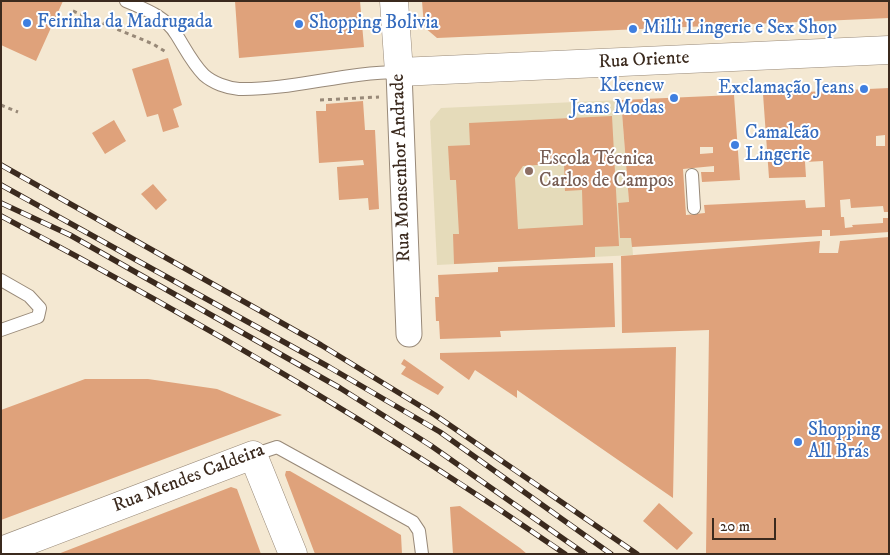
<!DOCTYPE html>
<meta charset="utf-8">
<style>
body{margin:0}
#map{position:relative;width:890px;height:555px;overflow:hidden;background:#f4e8d2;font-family:"IM FELL DW Pica",serif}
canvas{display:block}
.frame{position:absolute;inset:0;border:2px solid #3b2a1e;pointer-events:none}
.scale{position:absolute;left:712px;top:518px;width:64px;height:22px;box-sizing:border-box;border:2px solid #3b2a1e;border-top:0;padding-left:6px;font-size:15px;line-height:18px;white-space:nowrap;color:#3b2a1e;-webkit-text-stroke:4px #fff;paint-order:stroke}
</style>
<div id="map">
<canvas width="890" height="555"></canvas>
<div class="frame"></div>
<div class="scale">20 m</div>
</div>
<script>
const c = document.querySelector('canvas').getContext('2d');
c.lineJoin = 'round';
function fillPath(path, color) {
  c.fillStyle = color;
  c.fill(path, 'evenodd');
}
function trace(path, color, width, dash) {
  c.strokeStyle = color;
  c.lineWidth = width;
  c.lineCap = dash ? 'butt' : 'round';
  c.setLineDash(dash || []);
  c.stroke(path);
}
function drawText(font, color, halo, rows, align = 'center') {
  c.font = font + ' "IM FELL DW Pica",serif';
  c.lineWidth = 4;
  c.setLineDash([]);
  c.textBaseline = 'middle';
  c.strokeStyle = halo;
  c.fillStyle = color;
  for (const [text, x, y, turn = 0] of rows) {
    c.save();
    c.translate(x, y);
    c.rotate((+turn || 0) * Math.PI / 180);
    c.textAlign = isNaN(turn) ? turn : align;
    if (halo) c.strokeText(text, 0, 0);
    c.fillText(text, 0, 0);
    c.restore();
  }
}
fillPath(new Path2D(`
 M621,100L633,255L437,265L430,121L441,108Z`), '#e5dbba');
fillPath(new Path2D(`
 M1,1H63L36,61L1,45Z
 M235,1H360L364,47L239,58Z
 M422,1H889V18L437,38L424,27Z
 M168,58L182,105L173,109L179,127L163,132L158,114L147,117L132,69Z
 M889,88V212H884L883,206L851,208L850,199L840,200L841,217H844L845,228L853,227L852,225L883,223V218H889V232L830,236V230H822V236L632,247L631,238H620L618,203L629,202L621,100L734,95L740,180L702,182L701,172H714V166L683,169L686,215L705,213L704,205L805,200L806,208L825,207L823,161L805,162L806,177L769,178L763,94ZM885,135V146H876V136ZM700,147H713V153L700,154Z
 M363,101L365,130H375L379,209L369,210L368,198L339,200L337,167L364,165L363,160L319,163L316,111H326V104Z
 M612,116L619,246L595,247V257L454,264L453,234H459L456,180H450L448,146L470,145L469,123ZM564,163L565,191L582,190L583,225L518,229L515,178L523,166Z
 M114,120L126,141L105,154L92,133Z
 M153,184L167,200L156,210L141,194Z
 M889,237V554H706L709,330L622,333L621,256L820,241L819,253H838L840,241Z
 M613,263L615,327L500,331L501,337L440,339L439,321H436L435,297H439L438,275L498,272V267Z
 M676,347L673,498L517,390V398L475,370L469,380L440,359V353Z
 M404,359L444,387L438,395L401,374L406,367L401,364Z
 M85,379H148L217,389L282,415L1,520V410Z
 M286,471H290L401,535L402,554H315L285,475Z
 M231,487L237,489L261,554H58Z
 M659,503L693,533L677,550L643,521Z
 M460,506L520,548L527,554H453L450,507Z`), '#dfa27b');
const lane = new Path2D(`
 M126,1C144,9 165,16 176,34C185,48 192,63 204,75C213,83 227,88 239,89C292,90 345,72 399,72
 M692,175L694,208
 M1,280L29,296L40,308L38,317L1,330
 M253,455L277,447L413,522L419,531L422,554`);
const street = new Path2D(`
 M399,72L409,334`);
const secondary = new Path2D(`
 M394,1L399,72L889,50
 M1,551L253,455L293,554`);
trace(lane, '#988978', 14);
trace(street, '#988978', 27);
trace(secondary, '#988978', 29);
trace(new Path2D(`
 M73,11L153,44L166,52
 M320,100L379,97
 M1,105L18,112`), '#988978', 3, [4, 4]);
trace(lane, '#fff', 12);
trace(street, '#fff', 25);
trace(secondary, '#fff', 28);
const rail = new Path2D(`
 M1,165L321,345L435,415L637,554
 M1,185L329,367L440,432L611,554
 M1,203L70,235L340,388L430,445L585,554
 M1,216C195,318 385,430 565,554`);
trace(rail, '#3b2a1e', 5.5);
trace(rail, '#fff', 4, [11]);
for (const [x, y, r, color] of [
 [27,23,5,"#3f7fe0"],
 [299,24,5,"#3f7fe0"],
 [633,29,5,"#3f7fe0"],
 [864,89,5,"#3f7fe0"],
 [674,98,5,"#3f7fe0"],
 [735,145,5,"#3f7fe0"],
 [529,171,5,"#8d6e63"],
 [798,442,5,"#3f7fe0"]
]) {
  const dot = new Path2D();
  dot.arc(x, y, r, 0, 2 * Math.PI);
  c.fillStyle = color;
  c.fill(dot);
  trace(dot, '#fff', 2);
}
drawText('19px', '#366cbe', '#fff', [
 ["Feirinha da Madrugada",37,23],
 ["Shopping Bolivia",309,24],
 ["Milli Lingerie e Sex Shop",643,29],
 ["Kleenew",664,87,"right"],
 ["Jeans Modas",664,109,"right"],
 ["Exclamação Jeans",854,89,"right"],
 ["Camaleão",745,134],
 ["Lingerie",745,156],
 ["Shopping",808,431],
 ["All Brás",808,453]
], 'left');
drawText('19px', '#3b2a1e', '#fff', [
 ["Rua Oriente",644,61,-3],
 ["Rua Monsenhor Andrade",402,168,-92],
 ["Rua Mendes Caldeira",189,479,-21]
]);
drawText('19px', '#785e54', '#fff', [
 ["Escola Técnica",539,160],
 ["Carlos de Campos",539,182]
], 'left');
</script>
